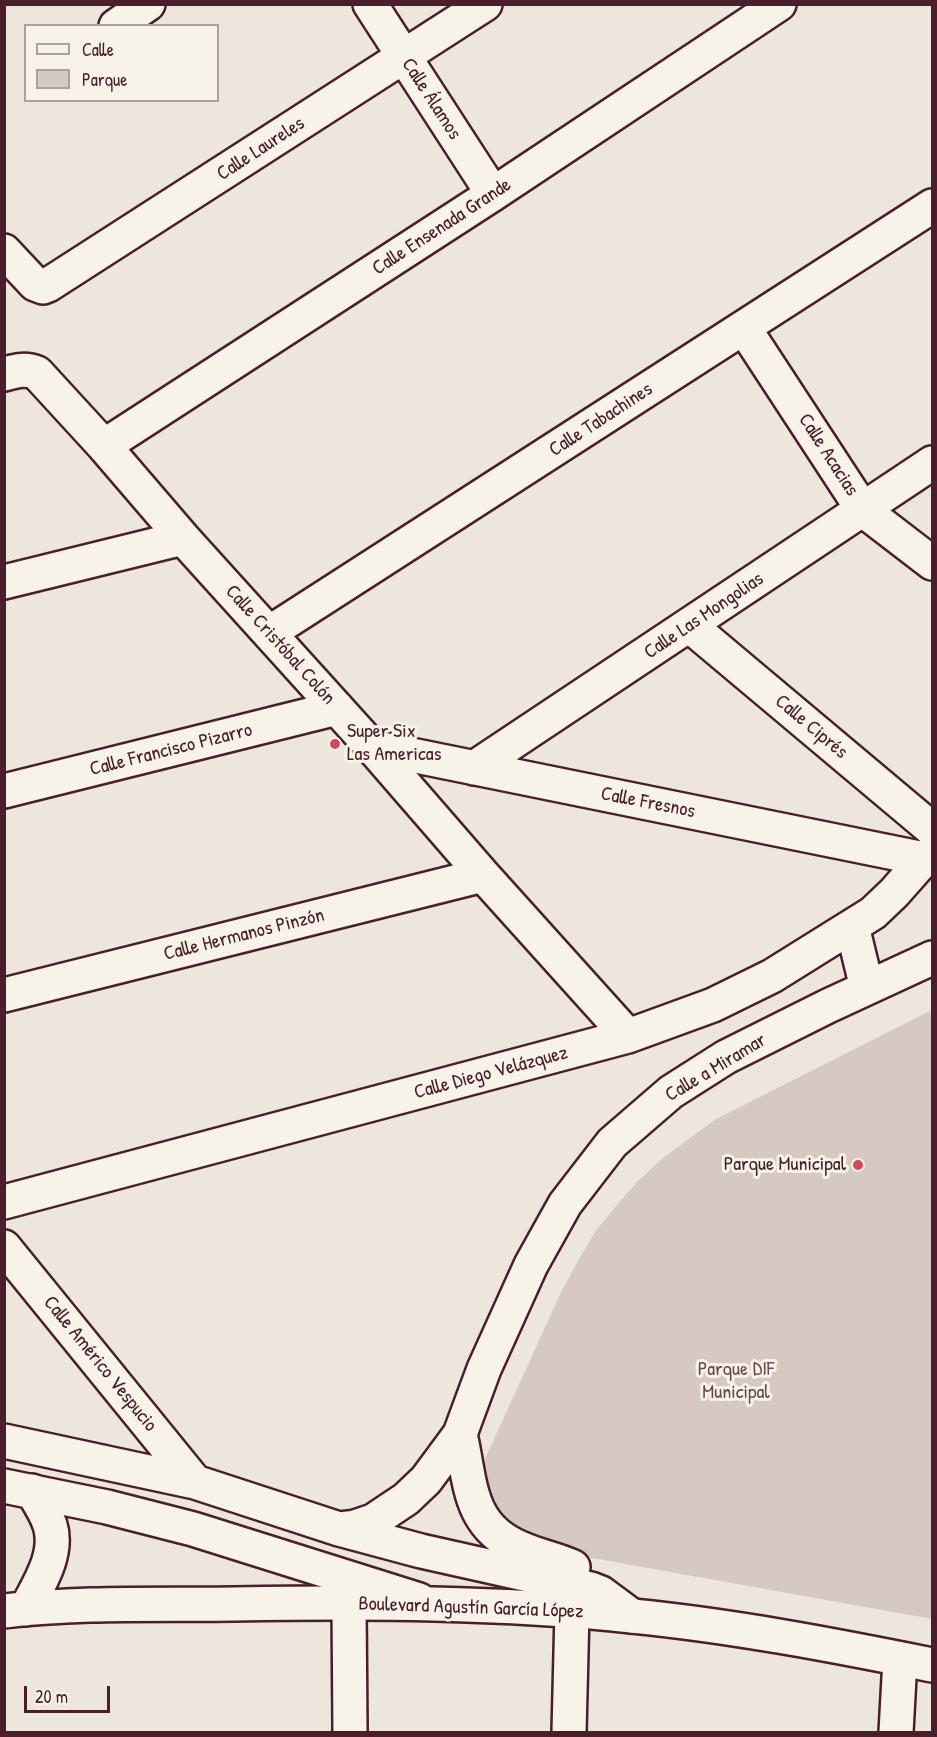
<!DOCTYPE html>
<meta charset="utf-8">
<style>
body{margin:0}
#map{position:relative;width:937px;height:1737px;overflow:hidden;background:#ece6dd;font-family:"Patrick Hand",sans-serif}
canvas{display:block}
.frame{position:absolute;inset:0;border:6px solid #4a1f2b;pointer-events:none}
.legend{position:absolute;left:24px;top:24px;width:195px;height:78px;box-sizing:border-box;background:#f7f3e8;border:2px solid #b29e9c;margin:0;padding:8px 10px;list-style:none;font-size:18px;color:#4a1f2b}
.legend li{display:flex;align-items:center;gap:12px;height:30px}
.legend b{width:30px;border:2px solid #b29e9c}
.scale{position:absolute;left:24px;top:1686px;width:86px;height:27px;box-sizing:border-box;border:3px solid #4a1f2b;border-top:0;padding-left:8px;font-size:18px;line-height:21px;white-space:nowrap;color:#4a1f2b;-webkit-text-stroke:4px #f7f3e8;paint-order:stroke}
</style>
<div id="map">
<canvas width="937" height="1737"></canvas>
<div class="frame"></div>
<ul class="legend">
<li><b style="height:8px;background:#f7f3e8"></b>Calle</li>
<li><b style="height:16px;background:#d5c9c2"></b>Parque</li>
</ul>
<div class="scale">20 m</div>
</div>
<script>
const c = document.querySelector('canvas').getContext('2d');
c.lineJoin = 'round';
function fillPath(path, color) {
  c.fillStyle = color;
  c.fill(path, 'evenodd');
}
function trace(path, color, width, dash) {
  c.strokeStyle = color;
  c.lineWidth = width;
  c.lineCap = dash ? 'butt' : 'round';
  c.setLineDash(dash || []);
  c.stroke(path);
}
function drawText(font, color, halo, rows, align = 'center') {
  c.font = font + ' "Patrick Hand",sans-serif';
  c.lineWidth = 6;
  c.setLineDash([]);
  c.textBaseline = 'middle';
  c.strokeStyle = halo;
  c.fillStyle = color;
  for (const [text, x, y, turn = 0] of rows) {
    c.save();
    c.translate(x, y);
    c.rotate((+turn || 0) * Math.PI / 180);
    c.textAlign = isNaN(turn) ? turn : align;
    if (halo) c.strokeText(text, 0, 0);
    c.fillText(text, 0, 0);
    c.restore();
  }
}
fillPath(new Path2D(`
 M932,1010V1619L559,1552L544,1546L507,1520L493,1507L483,1473L485,1459L562,1290L578,1261L595,1232L616,1206L638,1181L663,1158L716,1119Z`), '#d5c9c2');
const minor = new Path2D(`
 M370,4L493,194
 M116,26L148,4
 M4,251L35,284L43,287L48,285L485,4
 M744,328L863,510L932,563
 M4,374C16,371 25,368 37,373L104,446L183,538L372,747L483,875L628,1036
 M104,446L493,194L779,4
 M4,582L183,538
 M689,625L932,829
 M269,633L932,206
 M372,747L924,859
 M474,768L932,463
 M4,791L337,708
 M852,926L867,988
 M4,995L483,875
 M4,1202L628,1036L713,1005L772,976L873,913L894,893L924,859L932,852
 M4,1247L195,1482
 M460,1434C471,1481 467,1526 520,1548C537,1556 556,1559 573,1567
 M4,1441L195,1482L339,1529L421,1551L591,1589L601,1593L632,1616
 M4,1486L107,1507L193,1529L419,1600
 M339,1529L355,1527L373,1521L406,1499L426,1480L460,1434L484,1369L531,1265L565,1204L612,1143L671,1092L726,1057L828,1006L932,958
 M349,1604L350,1732
 M569,1732L572,1612
 M896,1732L900,1659`);
const major = new Path2D(`
 M26,1609C39,1584 59,1554 50,1525C46,1513 39,1502 32,1491
 M4,1611C80,1602 158,1605 234,1604C366,1602 500,1602 632,1616C733,1626 833,1645 932,1665`);
trace(minor, '#4a1f2b', 38);
trace(major, '#4a1f2b', 38);
trace(minor, '#f7f3e8', 33);
trace(major, '#f7f3e8', 33);
for (const [x, y, r, color] of [
 [335,744,6,"#d1495b"],
 [858,1165,6,"#d1495b"]
]) {
  const dot = new Path2D();
  dot.arc(x, y, r, 0, 2 * Math.PI);
  c.fillStyle = color;
  c.fill(dot);
  trace(dot, '#f7f3e8', 2);
}
drawText('20px', '#4a1f2b', '#f7f3e8', [
 ["Calle Álamos",431,99,57],
 ["Calle Laureles",261,149,-33],
 ["Calle Ensenada Grande",442,227,-33],
 ["Calle Tabachines",601,420,-33],
 ["Calle Acacias",828,455,57],
 ["Calle Las Mongolias",704,616,-34],
 ["Calle Cristóbal Colón",280,645,48],
 ["Calle Ciprés",811,727,40],
 ["Calle Francisco Pizarro",171,750,-14],
 ["Calle Fresnos",648,803,11],
 ["Calle Hermanos Pinzón",244,935,-14],
 ["Calle a Miramar",716,1068,-31],
 ["Calle Diego Velázquez",491,1073,-15],
 ["Calle Américo Vespucio",100,1364,51],
 ["Boulevard Agustín García López",471,1608,2]
]);
drawText('20px', '#4a1f2b', '#f7f3e8', [
 ["Super Six",347,732],
 ["Las Americas",347,755],
 ["Parque Municipal",846,1165,"right"]
], 'left');
drawText('20px', '#6d4a51', '#f7f3e8', [
 ["Parque DIF",736,1370],
 ["Municipal",736,1393]
]);
</script>
